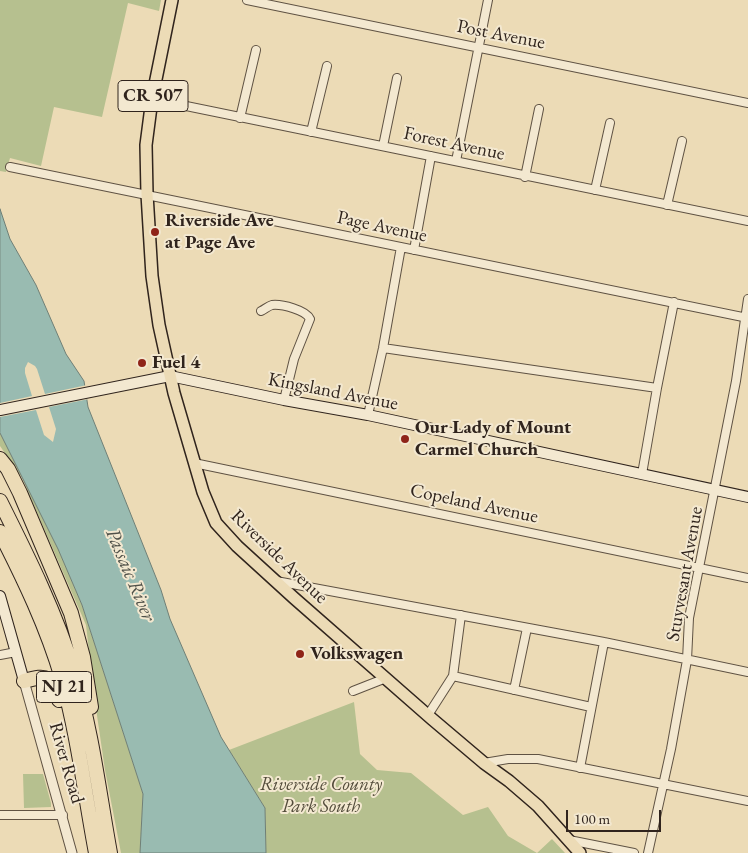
<!DOCTYPE html>
<style>
body{margin:0}
#map{position:relative;width:748px;height:853px;overflow:hidden;background:#ecdbb6;font-family:"EB Garamond",serif}
canvas{display:block}
.scale{position:absolute;left:566px;top:810px;width:95px;height:22px;box-sizing:border-box;border:2px solid #30241d;border-top:0;padding-left:6px;font-size:15px;line-height:18px;white-space:nowrap;color:#30241d;-webkit-text-stroke:4px #f3e8d0;paint-order:stroke}
</style>
<div id="map">
<canvas width="748" height="853"></canvas>
<div class="scale">100 m</div>
</div>
<script>
const c = document.querySelector('canvas').getContext('2d');
c.lineJoin = 'round';
function fillPath(path, color) {
  c.fillStyle = color;
  c.fill(path, 'evenodd');
}
function trace(path, color, width, dash) {
  c.strokeStyle = color;
  c.lineWidth = width;
  c.lineCap = dash ? 'butt' : 'round';
  c.setLineDash(dash || []);
  c.stroke(path);
}
function drawText(font, color, halo, rows, align = 'center') {
  c.font = font + ' "EB Garamond",serif';
  c.lineWidth = 4;
  c.setLineDash([]);
  c.textBaseline = 'middle';
  c.strokeStyle = halo;
  c.fillStyle = color;
  for (const [text, x, y, turn = 0] of rows) {
    c.save();
    c.translate(x, y);
    c.rotate((+turn || 0) * Math.PI / 180);
    c.textAlign = isNaN(turn) ? turn : align;
    if (halo) c.strokeText(text, 0, 0);
    c.fillText(text, 0, 0);
    c.restore();
  }
}
fillPath(new Path2D(`
 M0,0H161L159,11L128,3L102,117L54,107L41,166L10,158L6,172L0,171Z
 M0,433L58,549L82,605L143,794L140,853H121L105,770L94,695L86,625L22,478L0,446Z
 M354,702L360,754L377,770L411,773L463,815L488,807L508,836L537,853L552,839L565,853H266L265,808L229,750Z
 M23,774H43L51,803V807L24,808Z`), '#b6c08f');
const water = new Path2D(`
 M0,209L10,239L36,285L66,354L84,381L88,407L161,590L170,619L221,737L265,808L266,853H140L143,794L82,605L58,549L0,433Z`);
fillPath(water, '#99bbb1');
trace(water, '#6f7f76', 1);
fillPath(new Path2D(`
 M28,362L35,366L37,369L45,394L87,385L89,399L49,407L56,429L53,442L44,435L36,410L0,417V403L32,396L25,373V368Z`), '#ecdbb6');
const minor = new Path2D(`
 M247,0L748,103
 M152,99L748,221
 M240,118L256,50
 M311,132L327,66
 M383,146L397,78
 M456,161L488,0
 M10,167L748,318
 M525,177L539,109
 M595,190L610,123
 M667,205L682,141
 M414,250L431,156
 M261,311C264,310 268,306 272,305C282,304 306,310 310,319L294,359L284,400
 M383,348L657,388
 M368,415L383,348L401,247
 M194,463L748,578
 M642,474L657,388L674,302
 M276,581L604,642L748,672
 M0,655L16,652
 M453,676L591,707
 M514,690L527,628
 M353,691L386,678
 M428,715L453,676L461,615
 M484,763L508,759H538L748,801
 M580,768L604,642
 M0,815H63
 M569,840L634,853
 M648,853L671,749L687,660L689,618L736,381L748,299`);
const tertiary = new Path2D(`
 M24,681L72,853`);
const secondary = new Path2D(`
 M0,410L170,376L284,400L368,415L748,497
 M0,596L24,681`);
const primary = new Path2D(`
 M172,0L152,99L146,145L147,194L152,276L159,325L174,393L203,492L216,523L237,546L294,598L432,719L484,763L509,781L538,806L580,853`);
const motorway = new Path2D(`
 M0,459L8,469L20,493L71,613L83,657L91,707
 M0,501C28,557 56,613 74,673C92,731 99,793 110,853
 M0,532C24,579 47,627 62,678C78,735 85,795 96,853
 M24,681C48,674 52,677 59,700`);
trace(minor, '#5f5243', 10);
trace(tertiary, '#5f5243', 11);
trace(secondary, '#30241d', 12);
trace(primary, '#30241d', 14);
trace(motorway, '#30241d', 16);
trace(minor, '#f3e8d0', 8);
trace(tertiary, '#f3e8d0', 9);
trace(secondary, '#f3e8d0', 10);
trace(primary, '#ecdbb6', 11);
trace(motorway, '#ecdbb6', 14);
for (const [x, y, r, color] of [
 [155,232,5,"#8f2418"],
 [142,363,5,"#8f2418"],
 [405,439,5,"#8f2418"],
 [300,654,5,"#8f2418"]
]) {
  const dot = new Path2D();
  dot.arc(x, y, r, 0, 2 * Math.PI);
  c.fillStyle = color;
  c.fill(dot);
  trace(dot, '#f3e8d0', 2);
}
for (const [x, y, w] of [
 [153,96,70],
 [64,687,55]
]) {
  const box = new Path2D();
  box.roundRect(x - w / 2, y - 15.5, w, 31, 4);
  c.fillStyle = '#f3e8d0';
  c.fill(box);
  trace(box, '#30241d', 1);
}
drawText('bold 18px', '#30241d', null, [
 ["CR 507",153,96],
 ["NJ 21",64,687]
]);
drawText('19px', '#30241d', '#f3e8d0', [
 ["Post Avenue",501,35,11],
 ["Forest Avenue",454,144,12],
 ["Page Avenue",382,227,12],
 ["Kingsland Avenue",333,392,11],
 ["Copeland Avenue",474,504,12],
 ["Riverside Avenue",279,557,44],
 ["Stuyvesant Avenue",685,574,-80],
 ["River Road",66,763,74]
]);
drawText('bold 19px', '#30241d', '#f3e8d0', [
 ["Riverside Ave",165,221],
 ["at Page Ave",165,243],
 ["Fuel 4",152,363],
 ["Our Lady of Mount",415,428],
 ["Carmel Church",415,450],
 ["Volkswagen",310,654]
], 'left');
drawText('italic 19px', '#524b3a', '#f3e8d0', [
 ["Riverside County",321,785],
 ["Park South",321,807]
]);
drawText('italic 20px', '#505149', '#f3e8d0', [
 ["Passaic River",130,575,67]
]);
</script>
